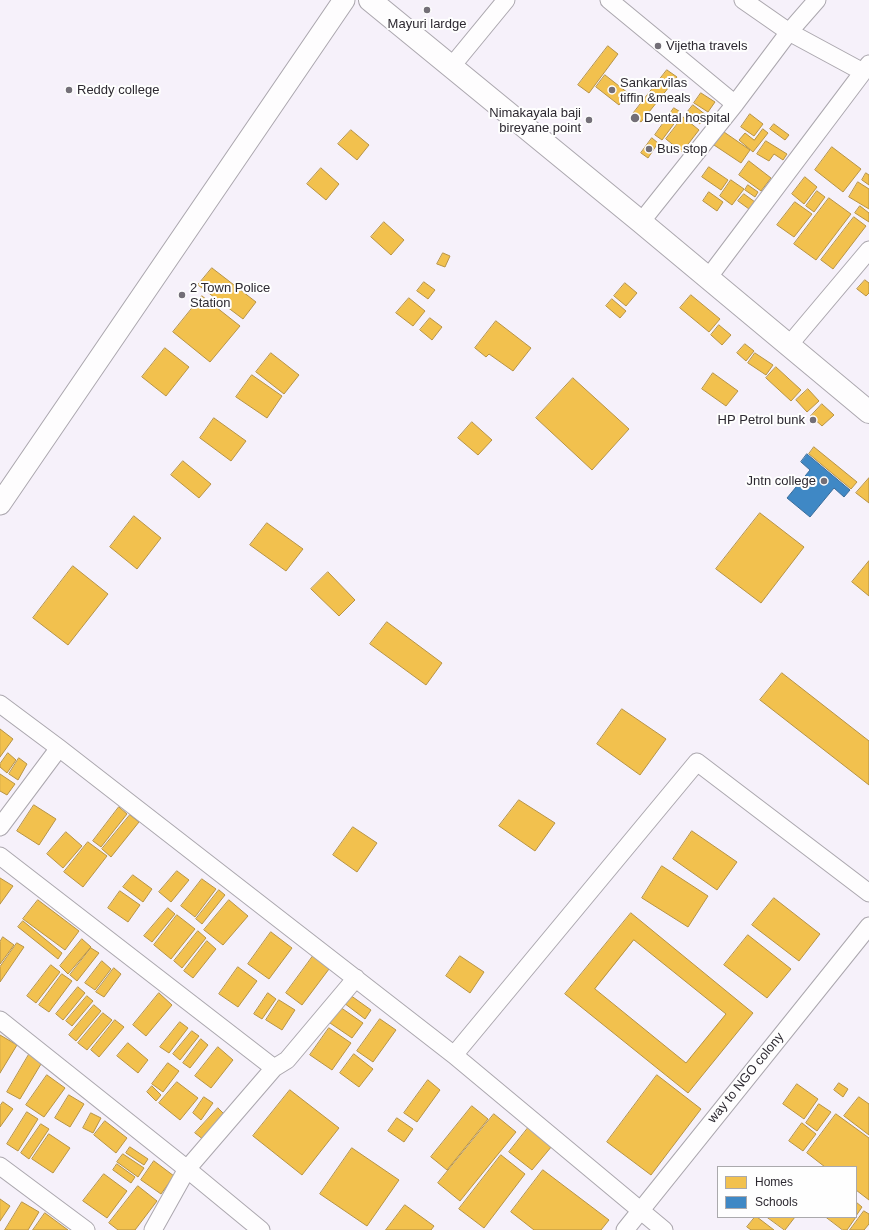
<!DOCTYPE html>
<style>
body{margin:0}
#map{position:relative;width:869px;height:1230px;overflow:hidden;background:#f6f1fa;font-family:Arial,sans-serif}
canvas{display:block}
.legend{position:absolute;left:717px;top:1166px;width:140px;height:52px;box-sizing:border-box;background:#fefefe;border:1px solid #aaa9ac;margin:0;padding:5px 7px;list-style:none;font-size:12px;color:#2d2931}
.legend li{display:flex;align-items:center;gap:8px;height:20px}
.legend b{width:20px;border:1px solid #aaa9ac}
</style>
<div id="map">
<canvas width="869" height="1230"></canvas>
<ul class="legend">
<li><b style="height:11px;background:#f2c14e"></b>Homes</li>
<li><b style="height:11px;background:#3f88c5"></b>Schools</li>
</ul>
</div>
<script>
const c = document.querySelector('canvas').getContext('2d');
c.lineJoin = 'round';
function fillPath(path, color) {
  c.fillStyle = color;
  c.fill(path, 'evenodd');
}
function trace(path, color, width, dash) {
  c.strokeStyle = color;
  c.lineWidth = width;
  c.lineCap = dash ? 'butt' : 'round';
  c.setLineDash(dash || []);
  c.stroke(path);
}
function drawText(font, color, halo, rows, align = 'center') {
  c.font = font + ' Arial,sans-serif';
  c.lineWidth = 4;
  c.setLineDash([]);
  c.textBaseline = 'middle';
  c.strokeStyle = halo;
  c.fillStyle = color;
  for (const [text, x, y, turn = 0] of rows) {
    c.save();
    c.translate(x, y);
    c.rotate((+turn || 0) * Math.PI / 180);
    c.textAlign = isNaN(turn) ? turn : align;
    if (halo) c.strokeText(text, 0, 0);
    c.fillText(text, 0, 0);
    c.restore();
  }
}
const homes = new Path2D(`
 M608,46L618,54L589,93L578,85Z
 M667,70L677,77L641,122L632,115Z
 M605,75L628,93L619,105L596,87Z
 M701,93L715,102L708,112L694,103Z
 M693,105L706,115L700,124L686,114Z
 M674,108L682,113L662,140L655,135Z
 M750,114L763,124L754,136L741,127Z
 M683,117L699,130L682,152L666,139Z
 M774,124L789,135L785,140L770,129Z
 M763,129L768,133L753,152L739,140L745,133L754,140Z
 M351,130L369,145L357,160L338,144Z
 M724,132L750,150L741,163L714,145Z
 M652,138L658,143L648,158L641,153Z
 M766,141L787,154L783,160L774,154L769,161L757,154Z
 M832,147L861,169L843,192L815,170Z
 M749,161L771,178L761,191L739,175Z
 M709,167L728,180L721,190L702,177Z
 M321,168L339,184L326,200L307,184Z
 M866,173L869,175V185L862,180Z
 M805,177L817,187L804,204L792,194Z
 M731,180L744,189L732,205L720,196Z
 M858,182L869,189V209L849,197Z
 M748,185L758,192L755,197L745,190Z
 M817,191L825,197L814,212L806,206Z
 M709,192L723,202L717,211L703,201Z
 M744,194L755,202L749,209L738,201Z
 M829,198L851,214L816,260L794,244Z
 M795,202L812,214L794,237L777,225Z
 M860,206L869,213V222L855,213Z
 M854,217L866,226L833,269L821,260Z
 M384,222L404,240L391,255L371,237Z
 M443,253L450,256L445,267L437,264Z
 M212,268L256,302L243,319L198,285Z
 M865,280L869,283V293L866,296L857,289Z
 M424,282L435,290L428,299L417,291Z
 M625,283L637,293L626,306L614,296Z
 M691,295L720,319L709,332L680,308Z
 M202,296L240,326L210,362L173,332Z
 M409,298L425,311L413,326L396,313Z
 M612,299L626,311L620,318L606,306Z
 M430,318L442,327L432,340L420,330Z
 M496,321L531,348L513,371L489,354L486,357L475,348Z
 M719,325L731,335L722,345L711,335Z
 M745,344L754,351L746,361L737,353Z
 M165,348L189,367L166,396L142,377Z
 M271,353L299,375L284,394L256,372Z
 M755,353L773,365L766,375L748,363Z
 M776,367L801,390L791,401L766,378Z
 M713,373L738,391L726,406L702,389Z
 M252,375L282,396L267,418L236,397Z
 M573,378L629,429L592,470L536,418Z
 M808,389L819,401L807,412L796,400Z
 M822,404L834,415L822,426L811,416Z
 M214,418L246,441L231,461L200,438Z
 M472,422L492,440L478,455L458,438Z
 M814,447L857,482L851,489L809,454Z
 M183,461L211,484L199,498L171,475Z
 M869,478V503L856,493Z
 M760,513L804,547L761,603L716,569Z
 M134,516L161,538L137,569L110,547Z
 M267,523L303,549L286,571L250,545Z
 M869,561V596L852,582Z
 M73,566L108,594L68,645L33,618Z
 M328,572L355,600L339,616L311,589Z
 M387,622L442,663L426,685L370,644Z
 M782,673L869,741V785L760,700Z
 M622,709L666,739L640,775L597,744Z
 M0,729L13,739L0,757Z
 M8,753L16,760L7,773L0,767V764Z
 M19,758L27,764L18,780L9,774Z
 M0,774L15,784L7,795L0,791Z
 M519,800L555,823L535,851L499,826Z
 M34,805L56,819L39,845L17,831Z
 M119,807L127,814L101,847L93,841Z
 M130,815L139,822L111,857L102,849Z
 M353,827L377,843L357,872L333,855Z
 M692,831L737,862L717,890L673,859Z
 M66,832L82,846L63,868L47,854Z
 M88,842L107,856L83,887L64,872Z
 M662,866L708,896L688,927L642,898Z
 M177,871L189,880L171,902L159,892Z
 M133,875L152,889L143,902L123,887Z
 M0,878L13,886L0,904Z
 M202,879L216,889L195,917L181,906Z
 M219,890L225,895L202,924L196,919Z
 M120,891L140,905L128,922L108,908Z
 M774,898L820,934L799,961L752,925Z
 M38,900L79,931L65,950L23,919Z
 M229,900L248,916L223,945L204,930Z
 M168,908L175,914L152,942L144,936Z
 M631,913L753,1013L688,1093L565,994ZM634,940L726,1014L686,1063L595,989Z
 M177,915L195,929L171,959L154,945Z
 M23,921L62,953L58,959L18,927Z
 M198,931L206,938L182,968L174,961Z
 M271,932L292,948L269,979L248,964Z
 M748,935L791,969L767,998L724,965Z
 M3,937L14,945L0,964V942Z
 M82,939L91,947L68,974L60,966Z
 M207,941L216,949L193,978L184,971Z
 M17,943L24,947L0,982V967Z
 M91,948L99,953L77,981L70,975Z
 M313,956L329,969L302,1005L286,993Z
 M460,956L484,972L470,993L446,976Z
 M102,961L111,969L95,990L85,983Z
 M51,965L60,972L36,1003L27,996Z
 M238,967L257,981L238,1007L219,994Z
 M114,968L121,974L104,997L96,992Z
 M62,974L72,981L49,1012L39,1005Z
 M78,987L85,993L63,1020L56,1014Z
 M159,993L172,1005L146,1036L133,1025Z
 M268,993L276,999L262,1019L254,1014Z
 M350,995L371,1010L365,1019L344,1003Z
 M87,996L93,1001L72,1026L66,1021Z
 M279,1000L295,1010L282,1030L266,1020Z
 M94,1005L101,1011L76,1041L69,1035Z
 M340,1007L363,1023L352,1038L330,1023Z
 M103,1013L112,1020L87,1050L78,1043Z
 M380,1019L396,1030L373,1062L357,1051Z
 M115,1020L124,1027L99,1057L91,1050Z
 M180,1022L188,1028L169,1053L160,1047Z
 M329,1028L351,1043L332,1070L310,1055Z
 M192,1031L199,1036L180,1060L173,1054Z
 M0,1035L17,1045L0,1073Z
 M201,1039L208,1045L190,1068L183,1063Z
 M128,1043L148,1060L138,1073L117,1056Z
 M218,1047L233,1060L211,1088L195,1076Z
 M31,1051L44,1059L20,1099L7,1092Z
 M354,1054L373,1069L359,1087L340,1073Z
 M168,1063L179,1071L163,1092L152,1084Z
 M47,1075L65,1088L44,1117L26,1105Z
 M657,1075L701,1109L651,1175L607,1142Z
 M428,1080L440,1090L417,1122L404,1113Z
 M177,1082L198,1098L180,1120L159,1103Z
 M839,1083L848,1089L843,1097L834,1090Z
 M797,1084L818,1099L804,1119L783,1104Z
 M152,1086L161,1095L156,1101L147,1092Z
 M290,1090L339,1128L302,1175L253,1136Z
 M69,1095L84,1104L70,1127L55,1118Z
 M204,1097L213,1103L201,1120L193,1113Z
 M859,1097L869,1104V1135L844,1116Z
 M3,1102L13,1109L0,1127V1106Z
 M819,1104L831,1112L817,1131L806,1123Z
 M472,1106L488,1119L447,1170L431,1157Z
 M218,1108L226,1116L204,1140L195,1133Z
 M27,1112L38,1119L18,1151L7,1144Z
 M91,1113L101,1118L93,1133L83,1128Z
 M494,1114L516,1132L460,1201L438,1183Z
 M836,1114L869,1138V1200L856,1190V1167H825L807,1153Z
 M397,1118L413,1129L404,1142L388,1131Z
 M105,1121L127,1138L116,1153L94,1135Z
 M802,1123L816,1134L803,1151L789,1141Z
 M41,1124L49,1129L29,1159L21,1153Z
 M528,1128L552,1146L532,1170L509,1152Z
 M49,1134L70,1148L53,1173L32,1159Z
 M130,1147L148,1159L144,1165L126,1153Z
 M352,1148L399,1180L367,1226L320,1194Z
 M123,1154L144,1168L138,1177L117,1162Z
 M501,1155L525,1174L484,1228L459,1209Z
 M154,1161L174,1176L161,1194L141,1180Z
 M117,1164L135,1177L131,1183L113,1170Z
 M543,1170L609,1220L601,1230H534L511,1212Z
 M104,1174L127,1191L107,1218L83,1201Z
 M138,1186L157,1201L135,1230H118L109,1223Z
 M0,1199L10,1206L0,1221Z
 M22,1202L39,1212L28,1230H5Z
 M856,1202L862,1207L856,1216Z
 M405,1205L434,1226L431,1230H386Z
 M864,1211L869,1214V1224L864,1230H850Z
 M45,1213L68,1230H33Z
 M755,1217H757L774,1230H751L747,1227Z
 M767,1217H795L785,1230Z
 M826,1217H856L847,1230H843Z`);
fillPath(homes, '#f2c14e');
trace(homes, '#b79345', 1);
const schools = new Path2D(`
 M807,454L850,490L844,497L834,488L810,517L787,498L810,470L801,462Z`);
fillPath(schools, '#3f88c5');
trace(schools, '#3a6c99', 1);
const minor = new Path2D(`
 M609,0L735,104
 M743,0L789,32L863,72
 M451,67L506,0
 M641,222L735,104L789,32L817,0
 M708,278L869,64
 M789,345L869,250
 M0,704L59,748L454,1055L664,1230
 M0,827L59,748
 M0,856L274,1068
 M0,1020L187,1169L261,1230
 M454,1055L697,762L869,893
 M0,1166L86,1230
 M153,1230L187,1169L274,1068L287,1060L356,978
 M625,1230L869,926`);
const tertiary = new Path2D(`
 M0,504L344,0`);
const trunk = new Path2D(`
 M370,0L641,222L869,412`);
trace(minor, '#aba7ae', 19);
trace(tertiary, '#aba7ae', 23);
trace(trunk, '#aba7ae', 24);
trace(minor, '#fefdfe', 17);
trace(tertiary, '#fefdfe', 21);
trace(trunk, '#fefdfe', 22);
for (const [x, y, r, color] of [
 [427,10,4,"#736f77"],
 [658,46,4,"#736f77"],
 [69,90,4,"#736f77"],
 [612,90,4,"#736f77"],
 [635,118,5,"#736f77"],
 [589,120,4,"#736f77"],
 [649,149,4,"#736f77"],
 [182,295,4,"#736f77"],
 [813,420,4,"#736f77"],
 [824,481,4,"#736f77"]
]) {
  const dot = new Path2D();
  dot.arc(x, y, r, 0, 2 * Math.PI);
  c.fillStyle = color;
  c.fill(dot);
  trace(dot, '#fefefe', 1.5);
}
drawText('13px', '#2d2931', '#fefefe', [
 ["Mayuri lardge",427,24,"center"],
 ["Vijetha travels",666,46],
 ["Sankarvilas",620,83],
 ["tiffin &meals",620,98],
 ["Reddy college",77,90],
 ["Nimakayala baji",581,113,"right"],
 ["bireyane point",581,128,"right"],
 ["Dental hospital",644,118],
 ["Bus stop",657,149],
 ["2 Town Police",190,288],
 ["Station",190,303],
 ["HP Petrol bunk",805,420,"right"],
 ["Jntn college",816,481,"right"]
], 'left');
drawText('13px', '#2d2931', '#fefefe', [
 ["way to NGO colony",746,1078,-51]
]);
</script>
